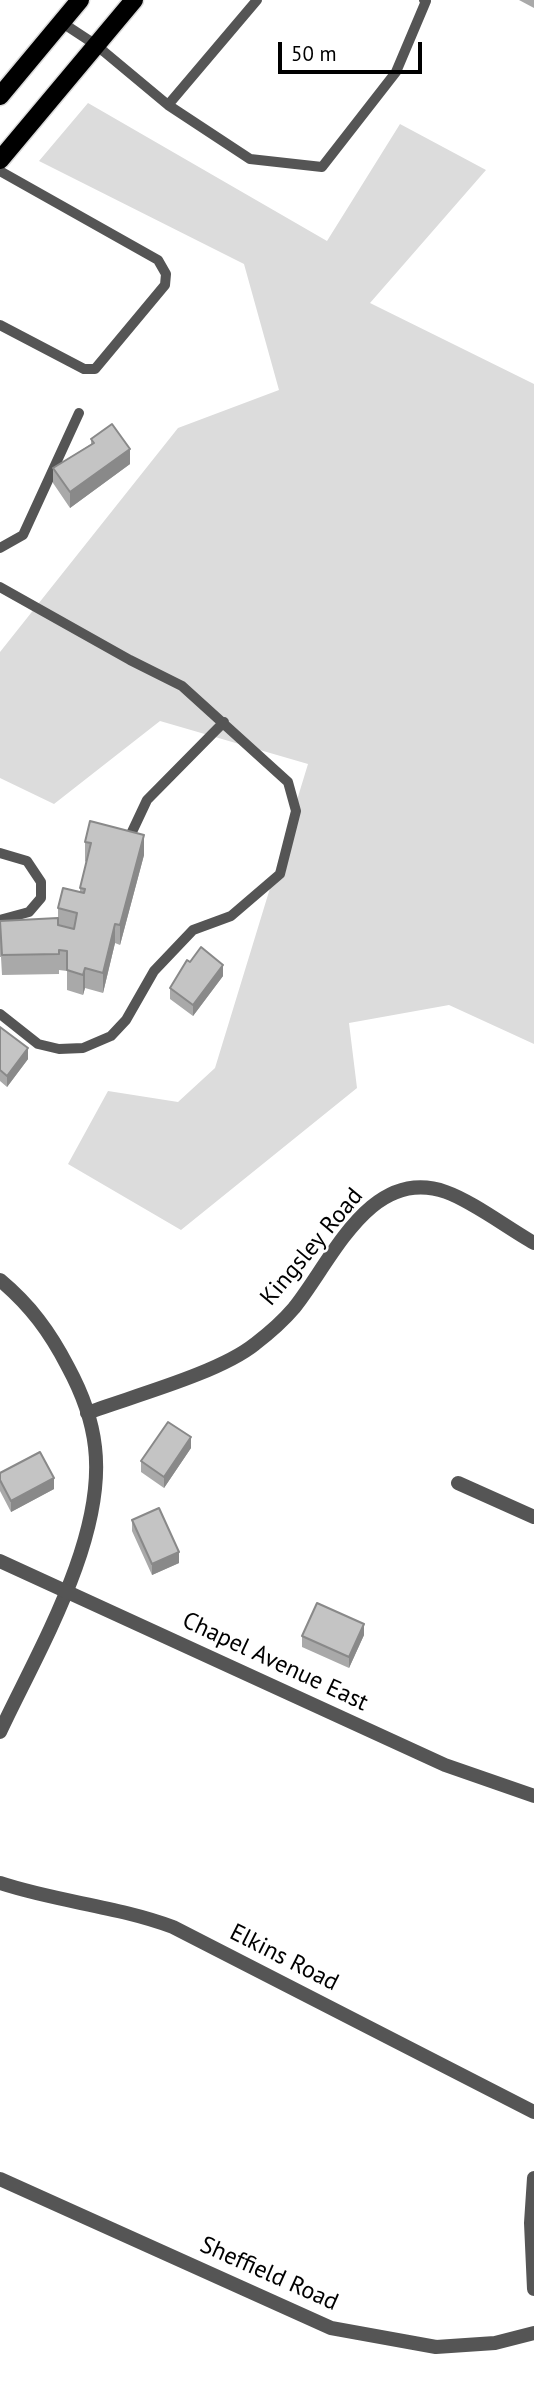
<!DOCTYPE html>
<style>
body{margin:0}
#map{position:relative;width:534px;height:2399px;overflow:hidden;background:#fff;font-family:"PT Sans",sans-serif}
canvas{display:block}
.scale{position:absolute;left:278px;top:42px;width:144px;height:32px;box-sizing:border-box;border:4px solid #000;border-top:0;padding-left:9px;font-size:21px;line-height:24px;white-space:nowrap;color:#000;-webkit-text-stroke:5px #fff;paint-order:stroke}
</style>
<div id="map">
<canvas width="534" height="2399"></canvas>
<div class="scale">50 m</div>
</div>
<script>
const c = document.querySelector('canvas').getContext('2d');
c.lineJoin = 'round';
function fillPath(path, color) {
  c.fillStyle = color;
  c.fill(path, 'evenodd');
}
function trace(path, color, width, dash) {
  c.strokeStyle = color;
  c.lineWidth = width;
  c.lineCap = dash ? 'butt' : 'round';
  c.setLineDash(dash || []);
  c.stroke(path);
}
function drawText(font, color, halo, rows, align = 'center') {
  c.font = font + ' "PT Sans",sans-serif';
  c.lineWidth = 5;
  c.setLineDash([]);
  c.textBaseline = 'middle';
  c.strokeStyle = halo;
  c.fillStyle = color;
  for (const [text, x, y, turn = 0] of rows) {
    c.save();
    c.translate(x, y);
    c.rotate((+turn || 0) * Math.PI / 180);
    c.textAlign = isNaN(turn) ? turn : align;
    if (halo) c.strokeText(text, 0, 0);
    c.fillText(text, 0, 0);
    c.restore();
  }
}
fillPath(new Path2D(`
 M88,103L327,241L400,124L486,170L370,303L534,384V1044L449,1005L349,1023L357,1088L181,1230L68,1164L108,1091L178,1102L215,1068L308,764L160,721L54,804L0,778V652L178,428L279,390L244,264L39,161Z`), '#dcdcdc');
const primary = new Path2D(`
 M0,96L80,0
 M0,160L134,0`);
trace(primary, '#dbdbdb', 21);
trace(new Path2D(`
 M61,22L96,45L168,105L250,159L322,167L396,72L426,1L424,0
 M168,105L257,0
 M0,171L158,260L166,274L165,285L95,369H84L0,325
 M0,548L23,535L79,413
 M0,587L130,660L182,686L288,782L296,811L280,874L231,916L193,930L154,971L126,1020L111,1036L83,1048L59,1049L38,1044L0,1014
 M131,834L147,800L224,722
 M0,853L27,861L41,882V898L29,912L0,920`), '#555', 10);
trace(new Path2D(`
 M0,1280C30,1305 50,1332 68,1367C81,1391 92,1420 95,1447C106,1538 38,1651 0,1732
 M87,1413C133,1396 219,1373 255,1344C268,1334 283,1321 294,1308C332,1261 370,1165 446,1192C472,1201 509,1229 534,1243
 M458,1483L534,1517
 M0,1883C57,1902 117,1906 173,1927L534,2112
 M534,2178L531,2223L534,2289
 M0,2179L331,2328L436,2347L495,2343L534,2333`), '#555', 14);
trace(new Path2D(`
 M0,1561L445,1765L534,1796`), '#555', 14);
trace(primary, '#000', 18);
fillPath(new Path2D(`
 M519,0H534V8Z
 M91,439L130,464L70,508L53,483V468L91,444Z
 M85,842L144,855L120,945L115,943L103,993L85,988L83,995L67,990V971L59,970V974L2,975L1,957H0V921L58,918V908L80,892V888L86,862L85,861Z
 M190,962L223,976L193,1016L170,999V988Z
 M0,1027L28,1059L7,1087L0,1081Z
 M191,1448L164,1488L141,1472V1461Z
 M0,1473L54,1489L11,1512L0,1491Z
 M132,1520L179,1563L152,1575L132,1531Z
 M364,1635L349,1668L302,1647V1636Z`), '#a9a9a9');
fillPath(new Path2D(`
 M130,449V464L70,508V492Z
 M144,835V855L120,945V925Z
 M115,924V943L103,993V973Z
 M223,965V976L193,1016V1005Z
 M85,968V988L83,995V975Z
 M28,1048V1059L7,1087V1076Z
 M191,1437V1448L164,1488V1477Z
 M54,1478V1489L11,1512V1501Z
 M179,1552V1563L152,1575V1564Z
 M364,1624V1635L349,1668V1657Z`), '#898989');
const building = new Path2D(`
 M112,424L130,449L70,492L53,468L94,443L91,439Z
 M90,821L144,835L120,925L115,924L103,973L85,968L83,975L67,970V951L59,950V954L2,955L0,921L58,918V925L74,929L77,913L58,908L63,888L84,893L85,889L80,888L91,843L85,842Z
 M201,947L223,965L193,1005L170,988L187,960L190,962Z
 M0,1027L28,1048L7,1076L0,1070Z
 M168,1422L191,1437L164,1477L141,1461Z
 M40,1452L54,1478L11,1501L0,1480V1473Z
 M159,1508L179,1552L152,1564L132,1520Z
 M317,1603L364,1624L349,1657L302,1636Z`);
fillPath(building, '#c4c4c4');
trace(building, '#898989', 2);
drawText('24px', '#000', '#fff', [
 ["Kingsley Road",312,1247,-50],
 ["Chapel Avenue East",275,1662,25],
 ["Elkins Road",284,1958,27],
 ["Sheffield Road",269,2274,24]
]);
</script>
